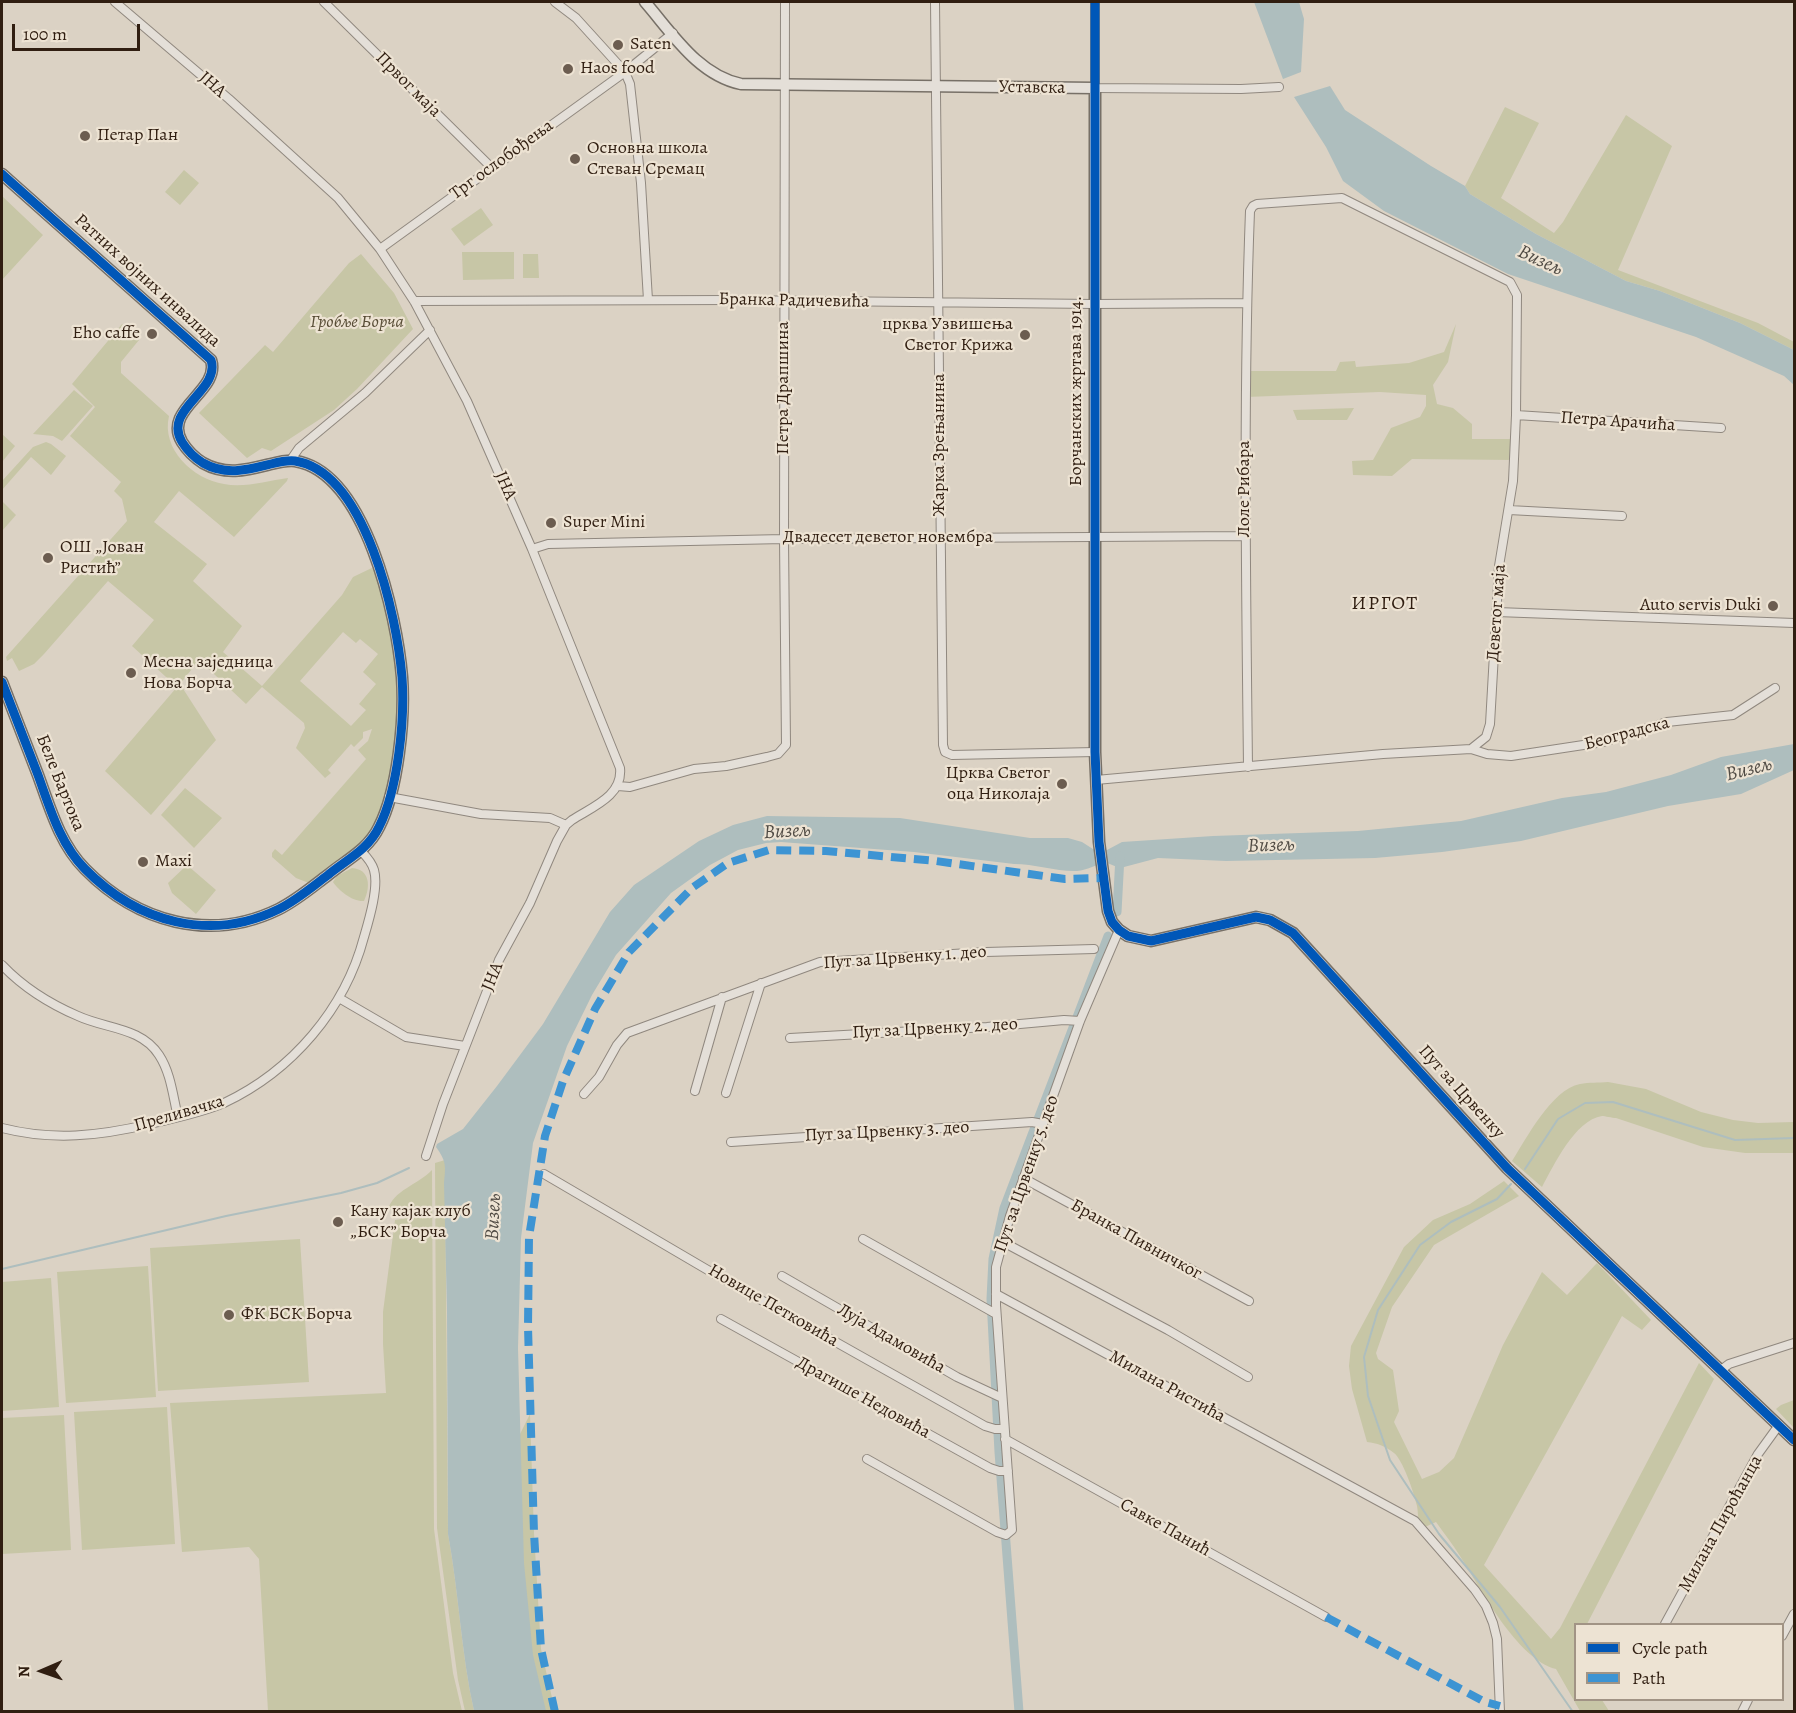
<!DOCTYPE html>
<meta charset="utf-8">
<style>
body{margin:0}
#map{position:relative;width:1796px;height:1713px;overflow:hidden;background:#dbd2c4;font-family:Alegreya,serif}
canvas{display:block}
.frame{position:absolute;inset:0;border:3px solid #301e11;pointer-events:none}
.legend{position:absolute;left:1574px;top:1623px;width:210px;height:78px;box-sizing:border-box;background:#ede3d3;border:2px solid #a19485;margin:0;padding:8px 10px;list-style:none;font-size:18px;color:#301e11}
.legend li{display:flex;align-items:center;gap:12px;height:30px}
.legend b{width:30px;border:2px solid #a19485}
.north{position:absolute;left:12px;top:1641px;width:60px;height:60px;-webkit-text-stroke:4px #ede3d3;paint-order:stroke;rotate:268deg;font-size:16px;font-weight:700;line-height:24px;text-align:center;color:#301e11}
.north::after{content:'';display:block;margin:auto;width:21px;height:27px;background:#301e11;clip-path:polygon(50% 0,100% 100%,50% 72%,0 100%)}
.scale{position:absolute;left:12px;top:24px;width:128px;height:27px;box-sizing:border-box;border:3px solid #301e11;border-top:0;padding-left:8px;font-size:18px;line-height:21px;white-space:nowrap;color:#301e11;-webkit-text-stroke:4px #ede3d3;paint-order:stroke}
</style>
<div id="map">
<canvas width="1796" height="1713"></canvas>
<div class="frame"></div>
<ul class="legend">
<li><b style="height:8px;background:#0057b8"></b>Cycle path</li>
<li><b style="height:8px;background:#3d94d3"></b>Path</li>
</ul>
<div class="north">N</div>
<div class="scale">100 m</div>
</div>
<script>
const c = document.querySelector('canvas').getContext('2d');
c.lineJoin = 'round';
function fillPath(path, color) {
  c.fillStyle = color;
  c.fill(path, 'evenodd');
}
function trace(path, color, width, dash) {
  c.strokeStyle = color;
  c.lineWidth = width;
  c.lineCap = dash ? 'butt' : 'round';
  c.setLineDash(dash || []);
  c.stroke(path);
}
function drawText(font, color, halo, rows, align = 'center') {
  c.font = font + ' Alegreya,serif';
  c.lineWidth = 4.5;
  c.setLineDash([]);
  c.textBaseline = 'middle';
  c.strokeStyle = halo;
  c.fillStyle = color;
  for (const [text, x, y, turn = 0] of rows) {
    c.save();
    c.translate(x, y);
    c.rotate((+turn || 0) * Math.PI / 180);
    c.textAlign = isNaN(turn) ? turn : align;
    if (halo) c.strokeText(text, 0, 0);
    c.fillText(text, 0, 0);
    c.restore();
  }
}
fillPath(new Path2D(`
 M1505,107L1539,123L1501,198L1554,233L1563,222L1626,115L1672,146L1618,270L1758,323L1794,342V350L1740,323L1660,291L1626,281L1536,234L1470,194L1465,186Z
 M184,170L199,183L180,205L165,192Z
 M2,196L43,235L2,280Z
 M481,208L493,225L464,246L451,229Z
 M462,252H514V279L463,280Z
 M361,254L394,293L413,329L357,389L334,410L271,451L262,448L247,458L199,413L265,345L273,352L349,263Z
 M523,254H538L539,278H523Z
 M122,324L139,340L121,362V373L169,416C161,449 193,479 224,484C244,488 267,481 288,478L287,481L234,537L179,491L154,522L207,564L193,581L242,626L223,652L262,686L342,595L353,577L378,565L396,636L400,729L380,826L314,885L296,878L272,857V853L275,849L282,855L366,759L358,750L368,741L372,729L363,732V738L354,747L351,744L328,770L331,773L325,778L296,748L305,728L304,723L262,687L246,704L199,660L180,684L216,740L151,815L105,771L177,687L132,646L154,620L108,581L44,654L34,664L19,671L12,658L7,661L6,657L127,521L122,499L114,491L121,482L70,436L95,407L72,384ZM343,632L356,643L360,639L378,654L363,672L376,684L359,704L366,710L351,726L300,681Z
 M1456,324L1448,362L1433,385L1437,404L1453,408L1472,424V439H1515L1514,460L1412,459L1392,476L1353,475L1352,461L1373,460L1391,428L1420,417L1426,406V395L1380,392L1246,397V371H1336L1340,362L1355,361L1356,367L1409,363L1444,352Z
 M74,390L93,406L62,441L53,436L33,434Z
 M1354,408L1347,420H1297L1293,410Z
 M2,434L15,446L2,462Z
 M46,442L51,444L66,456L51,475L31,457L2,490V481L33,447Z
 M2,501L16,515L2,531Z
 M185,788L222,818L194,848L161,815Z
 M187,865L216,890L196,914L172,893L168,883Z
 M352,868C370,869 371,887 364,901C353,902 339,891 333,882L337,876Z
 M1608,1082L1646,1089L1701,1112L1733,1120L1758,1123L1794,1122V1153H1745L1703,1147L1616,1118C1612,1118 1605,1116 1602,1116C1575,1120 1554,1165 1542,1187L1512,1161C1527,1138 1551,1090 1580,1084C1589,1082 1599,1083 1608,1082Z
 M445,1160L448,1534C459,1593 461,1653 474,1711H465L458,1680L437,1528L435,1163Z
 M432,1170L434,1529L453,1673L462,1711H268L259,1559L249,1547L182,1552L170,1403L386,1393L383,1344V1312L395,1220L408,1218L407,1210H388C392,1191 419,1184 432,1170Z
 M1504,1181L1519,1196L1434,1245L1392,1307L1376,1353L1378,1359L1393,1370L1399,1411L1394,1422L1422,1479L1439,1472L1454,1458L1503,1345L1542,1272L1567,1295L1597,1263L1651,1320L1642,1330L1622,1316L1484,1565L1551,1639L1560,1628L1699,1363L1714,1379L1587,1624H1576L1575,1648L1574,1652L1576,1655V1700H1602L1609,1711H1580L1556,1669C1517,1659 1481,1589 1460,1556C1453,1545 1444,1533 1436,1522L1425,1527C1416,1518 1419,1517 1417,1506C1414,1493 1403,1460 1394,1453C1385,1446 1377,1443 1367,1442L1352,1389L1349,1366L1351,1346L1404,1247L1433,1220L1470,1204Z
 M300,1239L309,1382L158,1391L150,1248Z
 M148,1266L156,1397L66,1403L57,1272Z
 M51,1278L59,1407L2,1411V1282Z
 M1794,1400V1428L1776,1409L1781,1405Z
 M167,1407L175,1544L82,1550L74,1412Z
 M530,1414L534,1533L541,1649L555,1711H534L527,1666L517,1440Z
 M64,1415L71,1550L2,1554V1418Z`), '#c7c6a6');
fillPath(new Path2D(`
 M1254,2H1299L1304,19L1301,72L1283,79Z
 M1330,86L1345,110L1431,166L1465,186L1470,194L1536,234L1626,281L1660,291L1740,323L1794,350V385L1784,376L1696,337L1508,274L1384,211L1343,181L1326,147L1294,97Z
 M1794,744V770L1741,794L1668,806L1521,841L1442,852L1375,858L1226,861L1158,858L1124,867H1117L1105,862C1095,865 1088,870 1077,871C1058,872 1035,864 1014,864L914,852L781,842L766,843L738,850L710,865L671,893L616,955L592,995L567,1046L533,1143L521,1238L518,1348L524,1563L533,1655L546,1711H474C461,1653 459,1593 448,1534L447,1311L444,1183C446,1165 446,1161 436,1147L437,1144L463,1129L497,1086L543,1024L610,912L634,885L699,841L733,825L767,816L900,818L1030,838H1068L1082,842L1096,851L1107,850L1122,842L1213,836L1358,831L1461,821L1562,798L1606,792L1671,775L1721,757Z`), '#aebebe');
trace(new Path2D(`
 M1525,1169L1558,1119L1585,1103L1613,1102L1735,1140L1794,1138
 M1511,1184L1497,1199L1451,1222L1420,1245L1378,1310L1364,1357L1368,1396L1390,1460L1439,1534L1500,1607L1573,1712
 M2,1269L226,1216L341,1193L377,1183L409,1168`), '#aebebe', 2);
trace(new Path2D(`
 M1117,912L1120,856
 M1019,1712L999,1452L991,1299L993,1259L1004,1208L1108,936`), '#aebebe', 9);
const street = new Path2D(`
 M115,2L229,99L338,198L380,249L414,301L467,401L532,549L620,768C623,796 592,807 572,820L566,825L557,841L530,903L499,960L443,1104L426,1156
 M324,2L492,168
 M555,2L576,18L625,72L630,84L641,183L648,300
 M935,2L943,745L945,752L952,755L1095,752
 M1095,2V88L1241,89L1279,87
 M380,249L625,72L673,33
 M414,301L731,300L1094,304L1247,303
 M1516,415L1721,428
 M290,461L299,448L365,393L430,330
 M1509,510L1622,516
 M532,549L548,544L784,539L1245,536
 M1497,612L1794,623
 M1471,749L1487,754L1511,756L1603,742L1667,722L1733,715L1775,688
 M1096,780L1383,754L1471,749L1486,737L1490,724L1499,566L1513,481L1516,415L1517,295L1510,282L1342,198L1257,204L1253,206L1250,211C1243,396 1246,582 1248,767
 M618,786L630,787L694,769L726,766L767,757L778,754L786,745L784,539L785,2
 M389,797L481,814L550,818L566,825
 M2,965C23,987 50,1004 78,1016C106,1029 141,1027 159,1055C171,1073 173,1097 178,1117
 M339,998L406,1037L465,1046
 M790,1038L987,1027L1064,1020L1080,1021
 M695,1091L722,997
 M726,1093L761,983
 M584,1094L599,1077L617,1045L627,1033L820,962L986,952L1094,949
 M2,1128C53,1141 99,1136 150,1124C175,1118 201,1113 224,1103C292,1071 345,1009 364,937C369,920 379,887 374,870C372,863 366,856 361,851
 M731,1142L1032,1122L1043,1124
 M544,1174L706,1269L985,1426L995,1429H1004
 M1023,1178L1249,1301
 M863,1239L996,1314
 M1003,1242L1168,1330L1248,1377
 M782,1276L957,1377L1002,1398
 M996,1294L1415,1521L1475,1590L1486,1606L1493,1623L1497,1639L1500,1712
 M721,1319L990,1468L999,1471H1008
 M1721,1370L1729,1364L1794,1343
 M1005,1439L1326,1617
 M867,1459L997,1532L1006,1535L1012,1530L996,1305V1267L1010,1216L1043,1124L1080,1021L1119,930
 M1665,1624L1758,1454L1779,1425
 M1782,1636L1794,1614
 M1742,1712L1748,1700`);
const secondary = new Path2D(`
 M645,2C672,33 698,75 741,84L1095,88V752L1099,842L1108,911L1112,922L1119,930L1128,936L1151,941L1256,917L1270,920L1293,933L1507,1168L1794,1440
 M2,174L211,360C221,391 162,409 182,442C187,450 195,458 203,463C226,476 247,470 271,464C279,462 287,460 295,461C366,472 397,617 402,677C405,719 398,790 379,827C368,850 346,860 328,875C312,887 297,900 279,909C210,943 137,922 85,869C60,844 50,808 38,775C26,744 14,713 2,682`);
trace(street, '#90887f', 10);
trace(secondary, '#777067', 13);
trace(street, '#e4dfd8', 8);
trace(secondary, '#e4dfd8', 10);
trace(new Path2D(`
 M1326,1617L1485,1702L1500,1706
 M555,1712L541,1649L534,1533L528,1327L529,1237L545,1136L563,1081L595,1009L629,952L692,888L728,863L769,850L826,851L936,861L1065,879L1102,878`), '#3d94d3', 8, [15, 8]);
trace(new Path2D(`
 M1095,2V752L1099,842L1108,911L1112,922L1119,930L1128,936L1151,941L1256,917L1270,920L1293,933L1507,1168L1794,1440
 M2,174L211,360C221,391 162,409 182,442C187,450 195,458 203,463C226,476 247,470 271,464C279,462 287,460 295,461C366,472 397,617 402,677C405,719 398,790 379,827C368,850 346,860 328,875C312,887 297,900 279,909C210,943 137,922 85,869C60,844 50,808 38,775C26,744 14,713 2,682`), '#0057b8', 9);
for (const [x, y, r, color] of [
 [618,45,6,"#6c5d50"],
 [568,69,6,"#6c5d50"],
 [85,136,6,"#6c5d50"],
 [575,159,6,"#6c5d50"],
 [152,334,6,"#6c5d50"],
 [1025,335,6,"#6c5d50"],
 [551,523,6,"#6c5d50"],
 [48,558,6,"#6c5d50"],
 [1773,606,6,"#6c5d50"],
 [131,673,6,"#6c5d50"],
 [1062,784,6,"#6c5d50"],
 [143,862,6,"#6c5d50"],
 [338,1222,6,"#6c5d50"],
 [229,1315,6,"#6c5d50"]
]) {
  const dot = new Path2D();
  dot.arc(x, y, r, 0, 2 * Math.PI);
  c.fillStyle = color;
  c.fill(dot);
  trace(dot, '#ede3d3', 2);
}
drawText('18px', '#301e11', '#ede3d3', [
 ["Saten",630,45],
 ["Haos food",580,69],
 ["Петар Пан",97,136],
 ["Основна школа",587,149],
 ["Стеван Сремац",587,170],
 ["црква Узвишења",1013,325,"right"],
 ["Светог Крижа",1013,346,"right"],
 ["Eho caffe",140,334,"right"],
 ["Super Mini",563,523],
 ["ОШ „Јован",60,548],
 ["Ристић”",60,569],
 ["Auto servis Duki",1761,606,"right"],
 ["Месна заједница",143,663],
 ["Нова Борча",143,684],
 ["Црква Светог",1050,774,"right"],
 ["оца Николаја",1050,795,"right"],
 ["Maxi",155,862],
 ["Кану кајак клуб",350,1212],
 ["„БСК” Борча",350,1233],
 ["ФК БСК Борча",241,1315]
], 'left');
drawText('18px', '#301e11', '#ede3d3', [
 ["ЈНА",212,85,41],
 ["Првог маја",408,85,45],
 ["Уставска",1032,88,1],
 ["Трг ослобођења",502,160,-36],
 ["Ратних војних инвалида",147,281,42],
 ["Бранка Радичевића",794,301,1],
 ["Петра Драпшина",784,388,-90],
 ["Борчанских жртава 1914.",1077,391,-90],
 ["Петра Арачића",1618,422,4],
 ["Жарка Зрењанина",940,445,-90],
 ["ЈНА",505,486,66],
 ["Лоле Рибара",1245,489,-90],
 ["Двадесет деветог новембра",888,538],
 ["Деветог маја",1497,613,-86],
 ["Београдска",1627,734,-15],
 ["Беле Бартока",60,783,68],
 ["Пут за Црвенку 1. део",905,958,-4],
 ["ЈНА",493,977,-68],
 ["Пут за Црвенку 2. део",935,1029,-3],
 ["Пут за Црвенку",1461,1092,48],
 ["Преливачка",179,1114,-16],
 ["Пут за Црвенку 3. део",887,1132,-3],
 ["Пут за Црвенку 5. део",1027,1174,-71],
 ["Бранка Пивничког",1136,1240,29],
 ["Новице Петковића",773,1306,30],
 ["Луја Адамовића",891,1339,30],
 ["Милана Ристића",1167,1387,29],
 ["Драгише Недовића",863,1398,29],
 ["Милана Пироћанца",1721,1524,-61],
 ["Савке Панић",1165,1528,29]
]);
drawText('italic 18px', '#584d36', '#ede3d3', [
 ["Гробље Борча",357,323]
]);
drawText('italic 20px', '#504b44', '#ede3d3', [
 ["Визељ",1540,261,25],
 ["Визељ",1749,770,-14],
 ["Визељ",787,832,-3],
 ["Визељ",1271,846,-2],
 ["Визељ",494,1217,-87]
]);
c.letterSpacing = '1.5px';
drawText('20px', '#301e11', '#ede3d3', [
 ["ИРГОТ",1385,604]
]);
c.letterSpacing = '0px';
</script>
